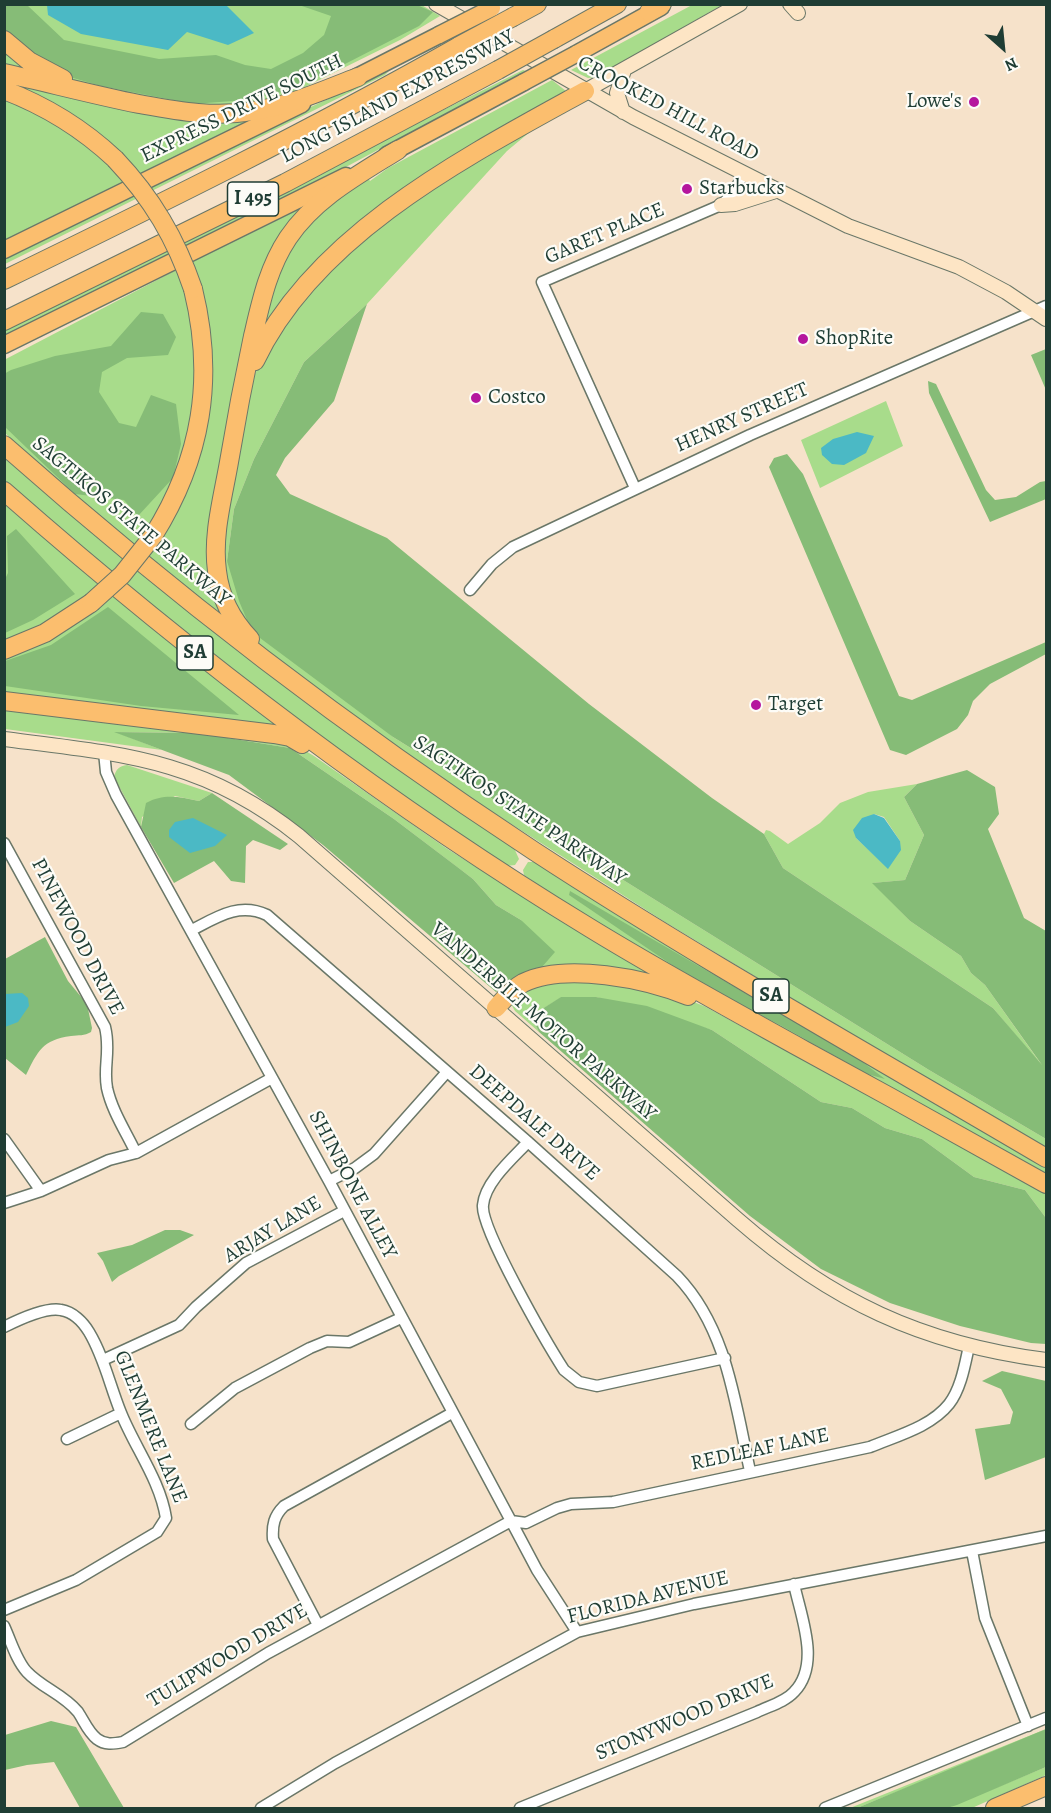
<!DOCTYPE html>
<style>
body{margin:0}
#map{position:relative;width:1051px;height:1813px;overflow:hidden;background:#f6e2ca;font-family:Alegreya,serif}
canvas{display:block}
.frame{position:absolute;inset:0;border:6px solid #1f3d34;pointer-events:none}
.north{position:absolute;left:973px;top:18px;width:60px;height:60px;-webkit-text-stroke:4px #fdfcf7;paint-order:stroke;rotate:153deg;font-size:16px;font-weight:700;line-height:24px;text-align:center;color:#1f3d34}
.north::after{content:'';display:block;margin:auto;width:21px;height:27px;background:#1f3d34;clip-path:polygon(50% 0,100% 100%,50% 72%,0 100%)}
</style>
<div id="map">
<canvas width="1051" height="1813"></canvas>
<div class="frame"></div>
<div class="north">N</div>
</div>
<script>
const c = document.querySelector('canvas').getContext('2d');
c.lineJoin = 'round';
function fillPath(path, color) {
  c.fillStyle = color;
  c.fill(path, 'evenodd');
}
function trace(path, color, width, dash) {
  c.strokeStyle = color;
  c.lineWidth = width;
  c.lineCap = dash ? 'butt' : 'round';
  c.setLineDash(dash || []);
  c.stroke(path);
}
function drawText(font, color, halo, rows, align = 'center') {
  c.font = font + ' Alegreya,serif';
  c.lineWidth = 4.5;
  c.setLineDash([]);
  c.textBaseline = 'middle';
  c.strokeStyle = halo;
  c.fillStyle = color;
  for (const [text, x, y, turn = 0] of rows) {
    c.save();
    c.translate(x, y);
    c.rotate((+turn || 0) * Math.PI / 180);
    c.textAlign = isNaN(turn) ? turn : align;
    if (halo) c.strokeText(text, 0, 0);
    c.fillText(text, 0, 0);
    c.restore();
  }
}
fillPath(new Path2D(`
 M420,4L440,16L400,40L305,87L262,103L217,109L156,104L5,66L4,5Z
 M692,5H722L597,77L588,78L571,70Z
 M523,70L526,71L329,176L5,336V330Z
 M389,71L385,75L5,264V258L289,117Z
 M552,80L566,91L421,180L264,331L265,305L274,276L310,216L368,178L370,181L388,168Z
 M5,81L249,118L243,123L5,240Z
 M549,116L507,151L367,304L304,362L254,459L234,509L227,561L393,737L929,1070L1046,1139V1148L814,1012L665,922L541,843L430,772L262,647L240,622L226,597L220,558L247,392L270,340L312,282L380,222Z
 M304,204L277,242L220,477L226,619L93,516L5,433L4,360L178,269C191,302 199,356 197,392C195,428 185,470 179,507L206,430L210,358L189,262Z
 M886,401L903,446L820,488L801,440Z
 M5,452L514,848L519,859L515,865L506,866L383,788L251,691L5,484Z
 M5,503L294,736L5,697V657L35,632L5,643Z
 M5,706L172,725L299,747L314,756L446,848L574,929L681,988L525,975L496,992L524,972L542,967L521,920L496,905L473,879L394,819L290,748L197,733L116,732L162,750L5,729Z
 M127,765L212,793L199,801L175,796L142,817L141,827L114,777C116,769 119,766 127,765Z
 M917,784L904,797L924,835L905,880L873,883L910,921L961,956L971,973L985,985L1046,1071L993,1008L783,868L764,834L766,830L770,831L788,844L820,823L840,803L868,792ZM874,814L884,817L900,841L893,860L888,868L856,838Z
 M528,862H535L603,901L1046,1165V1177L600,929L524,875L523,870Z
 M586,978L668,992L704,1006L1046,1192V1218L1025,1190L974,1177L922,1139L885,1128L852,1108L821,1102L712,1030L596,997H562L531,1016L539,1032L515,1011L511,1004L513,994L537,981Z
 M1046,1729L1024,1740L857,1808H850Z
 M1046,1767V1775L972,1808H947Z`), '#a8dc8b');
fillPath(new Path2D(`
 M4,5H27L64,40L159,59L216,55L245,65L271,69L303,53L324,35L331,16L299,5H417L433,12L419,26L345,64L282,92L246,100L193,104L101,86L42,69L5,55Z
 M367,304L334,401L285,458L276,475L290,494L387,538L589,704L712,798L764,834L783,868L993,1008L1042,1065L985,985L971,973L961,956L910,921L872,883L905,880L924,835L904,797L917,784L967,770L995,787L999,814L988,829L1024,918L1046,931V1139L929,1070L393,737L252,632L239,601L227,561L234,509L254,459L304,362Z
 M141,312L163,314L176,337L168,355L127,358L102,372L99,392L119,423L136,427L151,395L176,404L181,444L173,478L138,516L124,500L75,494L5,427L4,374L11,370L55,356L111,346Z
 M1046,349V390L1031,355Z
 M928,381L936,384L986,490L995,500L1016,497L1040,482L1046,481V499L990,522L929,393Z
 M787,454L803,474L899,696L912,700L1046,642V654L990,684L973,701L968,715L957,729L906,755L890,750L769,467L774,458Z
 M16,529L75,594L33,620L5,633V579L8,573L7,536Z
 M108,607L239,715L141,706L5,686V661L51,645Z
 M114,732L197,733L290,748L394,819L460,869L473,879L496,905L521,920L555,952L542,967L524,973L496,992L323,845L229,775Z
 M212,793L288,844L280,850L253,840L246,846L245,883L231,881L214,861L174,883L141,827L146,803C164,793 180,797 199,801Z
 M570,891L860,1060L885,1079L867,1074L780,1025L700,984L569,895Z
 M45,937L68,981L87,1004L92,1028L91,1032C84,1036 79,1035 71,1036C42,1040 38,1051 26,1075L5,1058V959Z
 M561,997H596L647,1006L712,1030L821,1102L852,1108L885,1128L922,1139L974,1177L1025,1190L1046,1218V1344L1031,1343L960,1326L890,1303L821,1269L750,1216L539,1032L531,1016Z
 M165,1230H180L194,1235L119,1276L112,1282L103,1261L97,1253L132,1245Z
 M1002,1371L1046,1381V1457L985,1480L975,1429L1010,1424L1013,1412L1001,1389L982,1381Z
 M51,1721L76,1727L124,1808H80L54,1762L27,1765L5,1770V1735Z
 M1046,1729V1767L957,1805L947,1808H857Z`), '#86bc77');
fillPath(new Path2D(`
 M47,5H226L254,33L228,45L187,32L168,50L81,34L48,15Z
 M857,432L874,436L866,453L844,465L832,464L822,455L821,448L833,439Z
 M874,814L884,818L900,841L901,850L888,869L856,838L853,830L862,818Z
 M193,818L227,835L215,846L190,853L169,837V830L175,822Z
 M22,993L28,998L29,1006L18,1022L5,1027V994Z`), '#4bb9c5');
const minor = new Path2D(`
 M635,488L542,282L721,205L733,194L744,173
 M470,590L492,564L513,547L750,435L1046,306
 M104,752L106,772L116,795L329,1181L511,1521L537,1570L577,1632
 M4,843L105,1027C111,1051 103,1067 107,1088C112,1111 126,1132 136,1153
 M192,930C217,917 239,902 267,915L528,1142L677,1276C727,1328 735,1403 750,1471
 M4,1139L41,1191
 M528,1142C513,1158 485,1182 483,1205C480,1228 548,1345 564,1370L579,1382L597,1386L725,1358
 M329,1181L355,1168L374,1154L446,1073
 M4,1203L41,1191L109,1160L136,1153L272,1078
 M4,1327C18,1320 46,1307 61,1310C73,1312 83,1322 89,1332C104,1357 110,1386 121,1413C135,1448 160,1480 166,1518L157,1532L76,1580L4,1610
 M103,1360L179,1325L196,1307L246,1263L344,1211
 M191,1424L235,1388L310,1348L327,1341L349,1342L401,1318
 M67,1439L121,1413
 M972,1551L985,1618L1028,1726
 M318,1625L273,1539C272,1525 274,1516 284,1506L452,1413
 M4,1626C11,1641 16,1660 27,1672C42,1688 63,1694 78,1712C84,1721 88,1732 97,1739C105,1745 113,1744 123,1742L268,1653L511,1521L526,1523L557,1508L571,1504L613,1502L870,1447C896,1436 931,1427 949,1404C961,1389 965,1364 969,1346
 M261,1808L335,1763L577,1632L694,1604L1046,1536
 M520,1808L757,1712C769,1706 785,1702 794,1692C821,1664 801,1617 794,1584
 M825,1808L1046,1718`);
const secondary = new Path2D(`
 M436,4L633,117L848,226L959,267L1006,292L1046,319
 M790,4L798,13
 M585,91L740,4
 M623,112L617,93L624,70
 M721,205L735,204L779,190
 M4,739C122,754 203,759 299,836L737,1219C831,1301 922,1344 1046,1360`);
const trunk = new Path2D(`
 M576,54L661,7
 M347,82L439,35
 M387,155L524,82
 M4,250L302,104
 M4,345L346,176`);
const motorway = new Path2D(`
 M649,12L662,4
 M513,17L537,4
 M554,39L617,4
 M4,40L29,61L63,79
 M4,73C49,83 94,95 139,104C178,111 214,118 253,111C289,106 324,90 358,77
 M4,90C46,106 83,129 115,159
 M4,280C158,205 311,130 459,46
 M4,321L285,183L498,70
 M255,361C315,234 467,156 585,91
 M4,445C171,593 348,729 534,851C701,960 875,1057 1046,1158
 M4,491C188,653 381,801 590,928C660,971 732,1010 804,1050C885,1094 966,1139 1046,1184
 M153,536C202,458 215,378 193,289
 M250,639C232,620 220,597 217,571C212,535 223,497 229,462C236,420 244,378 253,336C261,302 268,268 288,238C315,198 358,175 398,150
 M4,650L45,633L91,603
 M4,701L274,734L290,737L302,744
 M496,1008C504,999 512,989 523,983C565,962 647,979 688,996
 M995,1808L1046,1786`);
trace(minor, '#6a7768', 13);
trace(secondary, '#6a7768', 16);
trace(trunk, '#6a7768', 19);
trace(motorway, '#6a7768', 20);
trace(minor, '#fff', 10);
trace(secondary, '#fde5c5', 14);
trace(trunk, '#fbbe6e', 16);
trace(motorway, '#fbbe6e', 18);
const trunkBridge = new Path2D(`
 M439,35L492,8
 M524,82L576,54`);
const motorwayBridge = new Path2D(`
 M459,46L513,17
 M498,70L554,39
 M115,159C152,198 176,239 193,289
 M91,603L122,575L153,536`);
trace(trunkBridge, '#6a7768', 19, []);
trace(motorwayBridge, '#6a7768', 20, []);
trace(trunkBridge, '#fbbe6e', 16);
trace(motorwayBridge, '#fbbe6e', 18);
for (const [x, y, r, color] of [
 [974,102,6,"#b5179e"],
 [687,189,6,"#b5179e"],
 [803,339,6,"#b5179e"],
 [476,398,6,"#b5179e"],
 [756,705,6,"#b5179e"]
]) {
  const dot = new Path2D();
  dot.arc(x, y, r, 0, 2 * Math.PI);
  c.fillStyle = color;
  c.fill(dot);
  trace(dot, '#fdfcf7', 2);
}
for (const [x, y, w] of [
 [253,199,51],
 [195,653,36],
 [771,996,36]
]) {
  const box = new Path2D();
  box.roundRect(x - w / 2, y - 17, w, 34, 4.5);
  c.fillStyle = '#fdfcf7';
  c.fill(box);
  trace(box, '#1f3d34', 1.5);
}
drawText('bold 20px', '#1f3d34', null, [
 ["I 495",253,199],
 ["SA",195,653],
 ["SA",771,996]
]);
drawText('21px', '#1f3d34', '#fdfcf7', [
 ["LONG ISLAND EXPRESSWAY",398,97,-28],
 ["EXPRESS DRIVE SOUTH",242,109,-26],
 ["CROOKED HILL ROAD",668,109,28],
 ["GARET PLACE",605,234,-23],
 ["HENRY STREET",742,418,-24],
 ["SAGTIKOS STATE PARKWAY",131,522,40],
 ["SAGTIKOS STATE PARKWAY",519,811,34],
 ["PINEWOOD DRIVE",77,937,62],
 ["VANDERBILT MOTOR PARKWAY",543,1022,41],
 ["DEEPDALE DRIVE",534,1123,41],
 ["SHINBONE ALLEY",352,1185,62],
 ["ARJAY LANE",273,1230,-31],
 ["GLENMERE LANE",150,1427,68],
 ["REDLEAF LANE",760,1450,-12],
 ["FLORIDA AVENUE",648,1598,-14],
 ["TULIPWOOD DRIVE",228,1656,-31],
 ["STONYWOOD DRIVE",685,1718,-23]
]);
drawText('21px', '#1f3d34', '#fdfcf7', [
 ["Lowe's",962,102,"right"],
 ["Starbucks",699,189],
 ["ShopRite",815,339],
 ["Costco",488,398],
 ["Target",768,705]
], 'left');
</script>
